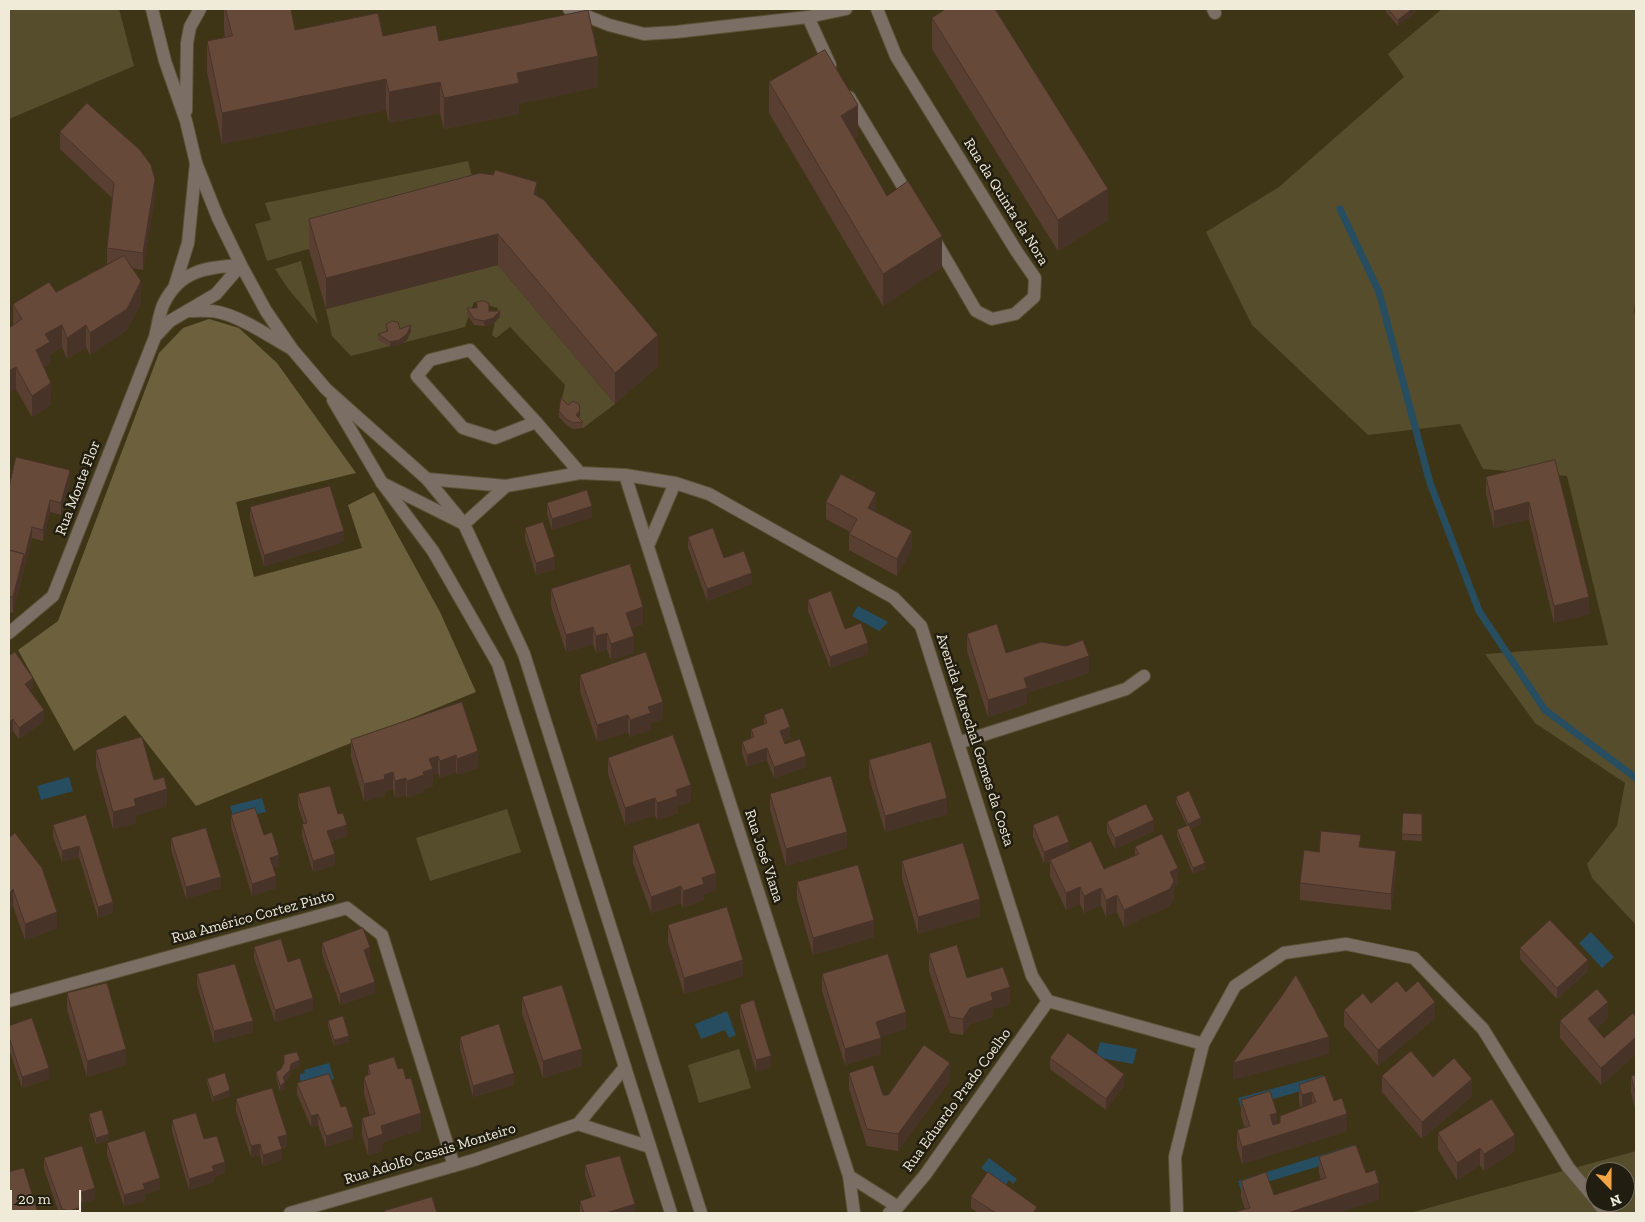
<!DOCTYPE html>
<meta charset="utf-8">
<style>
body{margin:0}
#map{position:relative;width:1645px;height:1222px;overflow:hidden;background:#3e3517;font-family:"Zilla Slab",serif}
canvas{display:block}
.frame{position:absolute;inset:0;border:10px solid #f0ebd9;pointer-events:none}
.north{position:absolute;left:1585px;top:1162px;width:50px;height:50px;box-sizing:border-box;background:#211d10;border:1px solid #746f60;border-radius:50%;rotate:158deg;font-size:14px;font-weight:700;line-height:20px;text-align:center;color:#f0ebd9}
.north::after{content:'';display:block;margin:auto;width:18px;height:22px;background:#f4a444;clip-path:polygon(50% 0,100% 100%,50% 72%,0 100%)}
.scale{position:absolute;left:10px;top:1190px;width:71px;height:22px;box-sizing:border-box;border:2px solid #f0ebd9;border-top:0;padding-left:6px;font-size:15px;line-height:18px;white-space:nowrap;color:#f0ebd9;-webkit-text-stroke:4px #211d10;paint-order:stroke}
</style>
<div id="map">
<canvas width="1645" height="1222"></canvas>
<div class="frame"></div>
<div class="north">N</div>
<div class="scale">20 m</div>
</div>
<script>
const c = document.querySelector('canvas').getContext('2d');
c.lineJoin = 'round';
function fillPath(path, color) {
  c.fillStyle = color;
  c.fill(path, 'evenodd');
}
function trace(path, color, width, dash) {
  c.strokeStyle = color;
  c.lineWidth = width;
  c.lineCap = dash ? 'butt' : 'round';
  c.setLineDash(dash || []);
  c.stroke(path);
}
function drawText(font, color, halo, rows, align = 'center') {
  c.font = font + ' "Zilla Slab",serif';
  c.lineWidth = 5;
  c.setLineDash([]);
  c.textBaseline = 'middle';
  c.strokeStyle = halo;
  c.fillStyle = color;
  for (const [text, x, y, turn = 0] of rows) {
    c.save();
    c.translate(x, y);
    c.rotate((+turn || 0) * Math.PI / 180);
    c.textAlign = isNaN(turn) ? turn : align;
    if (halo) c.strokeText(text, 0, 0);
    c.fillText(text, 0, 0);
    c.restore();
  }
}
fillPath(new Path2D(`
 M9,9H119L134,66L9,119Z
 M1442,9H1636V297L1634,311L1636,318V925L1592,878L1587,864L1617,826L1625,783L1535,723L1485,654L1608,645L1567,476L1483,469L1460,424L1368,435L1252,325L1206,232L1279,187L1404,77L1388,54Z
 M468,161L478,200L267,261L255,224L271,220L265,203Z
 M301,261L318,324L289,290L275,269Z
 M498,265L615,404L583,428L561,403L565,385L510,327L496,338L492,335L498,308L474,302L465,327L351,356L332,336L326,309Z
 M507,809L521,852L430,881L416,838Z
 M739,1049L751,1088L699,1103L688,1065Z
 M1636,1151V1213H1410ZM1595,1172H1625V1202H1595Z`), '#564d2d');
fillPath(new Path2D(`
 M209,319L239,328L277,363L356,473L236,502L254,577L362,548L348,505L374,492L440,612L476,692L196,806L125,715L74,751L18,650L58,621L159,353L183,328Z`), '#6c613c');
fillPath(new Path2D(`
 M858,606L888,622L879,631L852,616Z
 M69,777L73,791L41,800L37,786Z
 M262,798L266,812L234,819L230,806Z
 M1591,932L1614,957L1602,968L1579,943Z
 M727,1011L736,1035L729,1038L725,1030L701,1039L695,1024Z
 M1100,1042L1137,1049L1133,1064L1096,1057Z
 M329,1063L334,1079L307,1087L300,1080V1074L305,1073L304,1070Z
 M1323,1075L1326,1084L1241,1108L1238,1098Z
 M1353,1145L1356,1155L1241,1190L1238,1181Z
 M989,1158L1017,1179L1013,1184L1009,1180L1005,1186L981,1168Z`), '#274d61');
trace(new Path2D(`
 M1340,209L1379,292L1430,483L1479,611L1545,710L1636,778`), '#274d61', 7);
const minor = new Path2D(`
 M569,9L609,25L644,34L676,32L808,17L846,9
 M877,9L896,56L1017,252L1035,278L1034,297L1015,314L992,319L976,311L934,239
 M1213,9L1215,13
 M808,17L830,65
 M849,97L911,200
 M175,285L188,243L196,163
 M187,311C197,311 208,310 218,312C242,317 270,337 292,349
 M155,337L170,321L216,294L241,265
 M536,422L495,438L463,428L417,376L430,360L470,350L536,422L580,473
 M625,475L849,1176L854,1213
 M427,479L506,486L580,473L625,475L675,483L709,494L894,598L921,626L1032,976L1048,1001L1203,1044
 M382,483L464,524L506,486
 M648,546L675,483
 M9,633L53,596L155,337C158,326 159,313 164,303C181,269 207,268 241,265
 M958,743L1126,689L1144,676
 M9,1001L347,908L382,935L454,1166
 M578,1124L650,1147
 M849,1176L898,1207
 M1597,1202L1606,1213
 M290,1213L474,1160L578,1124L625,1067
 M889,1213L898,1207L925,1175L1048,1001
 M1177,1213L1175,1157L1203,1044L1235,986L1284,953L1346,944L1414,958L1483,1029L1568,1167L1595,1199`);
const tertiary = new Path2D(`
 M152,9L165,61L186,121L196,163L218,218L241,265L266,311L292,349L326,389L427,479L464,524L524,654L701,1213
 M186,111L187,43L190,27L200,9
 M333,400L382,483L433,551L498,664L671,1213`);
trace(minor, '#5a5236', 14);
trace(tertiary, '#5a5236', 14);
trace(minor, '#7b6e65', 12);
trace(tertiary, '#7b6e65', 12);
fillPath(new Path2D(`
 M224,9H291L295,30L383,36L439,41L598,87L519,104V114L444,129L440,113L389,123L386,110L222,144L207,72V41L225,38L224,30Z
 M1386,9H1419L1398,26L1386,12Z
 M932,18L1108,220L1058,251L932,49Z
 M769,82L858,136L854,139L887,196L942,267L883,306L769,113Z
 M60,132L155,196L143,270L132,268L141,303L127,330L90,355L86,347L67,359L62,347L50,354V364L44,367L51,405L32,417L16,389L13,325V304L56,292L107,265V248L112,198L60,149Z
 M537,196L658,366L615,404L498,265L326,309L309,250V219Z
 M467,308H477L489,311L500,317L493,324L484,326L474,325L467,314Z
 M386,325L411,331L407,340L399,345L390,347L378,340V334L386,331Z
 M559,411L580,416L579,418L583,422V428L573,429L566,425L559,417Z
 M1555,460L1589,614L1554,623L1529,519L1494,528L1486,494V477Z
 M70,482L61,515L50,512L43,541L32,538L13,613L9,612V488Z
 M826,502L876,510L875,511L912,548L897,576L849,550V534L850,532L826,519Z
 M547,503L592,517L552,530L547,514Z
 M250,507L344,542L264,566L250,518Z
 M525,528L555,569L536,575L525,539Z
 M688,537L724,558L752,584L707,601L688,548Z
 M551,589L643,624L631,628L634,653L611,660L607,649L596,653L593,644L566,652L551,606Z
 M808,600L845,629L868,654L830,668L808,611Z
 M967,634L1006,653L1089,673L1027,693V704L988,717L967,651Z
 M9,656L33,689L30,691L44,721L19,739L13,731Z
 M580,675L663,719L651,723V730L630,737L628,732L597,742L580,691Z
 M462,702L478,768L457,775L456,772L440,778L438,773L433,774V786L424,788V792L407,798L406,795L395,798L393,789L385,791V796L364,801L351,757V740Z
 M764,715L790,739L784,741L785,744L806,767L774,778L767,760L747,767L742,753V742L751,739V729L764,724Z
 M96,750L154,780L167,806L136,815V823L113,829L96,767Z
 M608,758L691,802L678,806V813L657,820L655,815L625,825L608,774Z
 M869,760L947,814L885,832L869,777Z
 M298,794L338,814L347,836L331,841L335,865L313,872L302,836V824H304L298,806Z
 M770,794L847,848L786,866L770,810Z
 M1176,797L1201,824L1191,829L1205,869L1193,874L1177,835V830L1187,826L1176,803Z
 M1403,813L1422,814V841L1402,840Z
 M86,815L113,913L98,918L79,857L62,862L53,837V825Z
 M231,815L264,835L279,866L273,868L276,888L252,896L231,827Z
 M1107,822L1154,831L1115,849L1107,833Z
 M1033,825L1069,851L1104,869L1135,855V847L1178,885L1174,887V898L1170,906L1124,927L1117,912L1106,917L1101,905L1084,913L1080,904L1066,910L1050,876V861L1044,863L1033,837Z
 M9,838L57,928L25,940L13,906L9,911Z
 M171,838L221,888L186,899L171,849Z
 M633,846L716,890L704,894V900L683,908L681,903L651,913L633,863Z
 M1361,847L1396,868L1391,910L1300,900V883L1319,852Z
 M902,861L980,916L918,934L902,878Z
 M797,882L874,937L813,955L797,899Z
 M668,925L743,976L684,994L668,942Z
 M322,943L370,959H368L375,993L340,1005L322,954Z
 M254,947L288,962L313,1010L275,1022L254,958Z
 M1520,948L1588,971L1557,999L1520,959Z
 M929,954L967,978L1010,1004L993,1009V1017L970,1024L963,1035L950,1033L929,971Z
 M197,974L253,1032L214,1043L197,985Z
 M822,974L906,1029L880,1037L881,1054L845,1065L822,991Z
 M1406,992L1435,1018L1378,1066L1344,1026V1010L1371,1003Z
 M67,993L126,1065L87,1077L67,1009Z
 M522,997L582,1066L543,1078L522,1013Z
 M740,1005L771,1067L756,1072L740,1016Z
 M1636,1017V1054L1601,1085L1560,1038V1021L1608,1018L1596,1029L1604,1038Z
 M328,1021L349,1042L334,1046L328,1026Z
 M9,1026L49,1079L22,1088L9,1049Z
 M460,1037L514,1085L473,1097L460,1049Z
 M1050,1058L1124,1085L1106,1110L1050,1069Z
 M368,1065L398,1069L421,1130L383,1142V1151L368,1155L362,1135V1118L370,1116L364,1093V1077L368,1075Z
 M300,1066L291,1070L290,1076L285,1081V1088L280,1092L276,1077V1072Z
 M849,1073L883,1095H888L950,1080L898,1151L867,1146L849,1089Z
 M1636,1075V1112L1631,1093V1076Z
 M1382,1076L1433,1077L1472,1096L1422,1139L1382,1092Z
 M207,1079L230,1096L213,1102L207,1084Z
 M297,1083L353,1138L326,1147L318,1125L311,1127L297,1094Z
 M1299,1085L1334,1101L1347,1131L1242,1164L1237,1147V1130L1245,1128L1241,1116V1100L1277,1124L1280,1123L1301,1108L1299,1102Z
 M236,1099L287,1146L281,1148L282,1160L263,1166L260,1155L251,1157L236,1111Z
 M89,1114L109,1140L96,1144L89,1120Z
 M172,1120L204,1139L225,1173L214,1177V1182L189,1190L172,1131Z
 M1438,1133L1515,1151L1484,1171L1480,1165L1457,1180L1438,1150Z
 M107,1143L160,1189L145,1194V1201L124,1206L107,1155Z
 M1319,1157L1366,1173L1379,1200L1245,1209L1241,1197V1181L1274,1195L1321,1180L1319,1173Z
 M44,1158L95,1199L83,1203V1211L82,1213H59L44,1169Z
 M585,1165L635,1213H580V1201L592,1197L585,1176Z
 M971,1197L1037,1213H978L971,1208Z`), '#593f32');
fillPath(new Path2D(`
 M1412,9H1419L1398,26V20Z
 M598,56V87L519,104V114L444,129V98L517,73Z
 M386,79V110L222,144V113Z
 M440,82V113L389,123V92Z
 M858,105V136L841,147V116Z
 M155,179V196L143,270V253Z
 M537,182V213L534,194Z
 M1108,189V220L1058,251V220Z
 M498,234V265L326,309V278Z
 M942,236V267L883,306V274Z
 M141,281V303L127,330L90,355V333Z
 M500,311V317L493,324L484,326V321Z
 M62,325V347L50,354V364L36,372V350L45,334Z
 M86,325V347L67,359V338Z
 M411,325V331L407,340L399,345L390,347V342Z
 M658,335V366L615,404V373Z
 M16,367V389L9,393V371Z
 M51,383V405L32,417V396Z
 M580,410V416L576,420V415Z
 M70,470V482L61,515V503Z
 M876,493V510L868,524V508Z
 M50,500V512L43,541V530Z
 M1529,502V519L1494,528V511Z
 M592,506V517L552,530V519Z
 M32,527V538L13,613V597L24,554Z
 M344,531V542L264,566V555Z
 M912,531V548L897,576V559Z
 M555,557V569L536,575V563Z
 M752,573V584L707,601V589Z
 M1589,597V614L1554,623V606Z
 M643,607V624L626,629V613Z
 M593,627V644L566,652V635Z
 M607,633V649L596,653V636Z
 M634,636V653L611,660V644Z
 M868,643V654L830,668V657Z
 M1089,656V673L1027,693V704L988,717V700L1024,678Z
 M33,678V689L25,695V684Z
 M663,702V719L651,723V730L630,737V720L648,707Z
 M44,710V721L19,739V728Z
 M628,715V732L597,742V725Z
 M13,719V731L9,734V722Z
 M790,727V739L780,742V731Z
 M767,748V760L747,767V755Z
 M478,751V768L457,775V759Z
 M456,755V772L440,778V761Z
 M438,756V773L433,774V786L424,788V792L407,798V781L423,772L429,759Z
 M806,756V767L774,778V767Z
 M393,772V789L385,791V796L364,801V784L384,775Z
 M406,778V795L395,798V781Z
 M691,785V802L678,806V813L657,820V803L676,790Z
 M167,789V806L136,815V823L113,829V812L134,799Z
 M655,798V815L625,825V808Z
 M947,798V814L885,832V816Z
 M1201,818V824L1188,830V824Z
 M1154,820V831L1115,849V838Z
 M347,825V836L327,842V831Z
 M847,832V848L786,866V849Z
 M1069,842V853L1044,863V852Z
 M79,846V857L62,862V851Z
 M1396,851V868L1391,910V894Z
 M335,854V865L313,872V861Z
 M279,855V866L270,869V858Z
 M1205,863V869L1193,874V868Z
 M1178,868V885L1174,887V898L1170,906L1124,927V910L1170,872Z
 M716,873V890L704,894V900L683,908V891L702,878Z
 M276,876V888L252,896V884Z
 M221,877V888L186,899V887Z
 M681,886V903L651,913V897Z
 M1080,887V904L1066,910V893Z
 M1101,888V905L1084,913V896Z
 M13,889V906L9,911V894Z
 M1117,895V912L1106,917V900Z
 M980,899V916L918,934V917Z
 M113,902V913L98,918V907Z
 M57,912V928L25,940V924Z
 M874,920V937L813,955V938Z
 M370,947V959L364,961V950Z
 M743,960V976L684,994V978Z
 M1588,960V971L1557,999V988Z
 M375,982V993L340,1005V994Z
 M1010,987V1004L993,1009V1017L970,1024L963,1035V1019L970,1008L991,993Z
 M313,998V1010L275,1022V1010Z
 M1435,1002V1018L1378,1066V1050Z
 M1608,1002V1018L1588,1036V1019Z
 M906,1012V1029L876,1039V1022Z
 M253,1021V1032L214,1043V1031Z
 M349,1036V1042L334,1046V1040Z
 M1329,1037V1054L1233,1080V1063Z
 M1636,1037V1054L1601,1085V1068Z
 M881,1038V1054L845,1065V1049Z
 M126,1049V1065L87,1077V1061Z
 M582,1049V1066L543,1078V1061Z
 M771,1056V1067L756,1072V1060Z
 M300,1060V1066L291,1070L290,1076L283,1082V1077L291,1064Z
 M950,1063V1080L898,1151V1134Z
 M49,1068V1079L22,1088V1077Z
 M514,1073V1085L473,1097V1086Z
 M1124,1074V1085L1106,1110V1099Z
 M1472,1079V1096L1422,1139V1122Z
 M285,1082V1088L280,1092V1086Z
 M230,1090V1096L213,1102V1097Z
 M1312,1092V1109L1302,1112V1095Z
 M421,1113V1130L383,1142V1151L368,1155V1139L381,1126Z
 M1277,1113V1129L1270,1131V1115Z
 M318,1114V1125L311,1127V1116Z
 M1347,1114V1131L1242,1164V1147Z
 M353,1127V1138L326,1147V1136Z
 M109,1134V1140L96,1144V1138Z
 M287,1135V1146L278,1148V1137Z
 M1515,1135V1151L1484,1171V1154Z
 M260,1144V1155L251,1157V1146Z
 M1480,1148V1165L1457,1180V1163Z
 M282,1149V1160L263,1166V1155Z
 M225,1162V1173L214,1177V1182L189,1190V1179L212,1166Z
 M160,1178V1189L145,1194V1201L124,1206V1195L143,1184Z
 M1379,1183V1200L1339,1213H1288Z
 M95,1188V1199L83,1203V1211L82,1213H69V1211L82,1192Z
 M635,1204V1213H606Z
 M1037,1207V1213H1033Z`), '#483329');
const building = new Path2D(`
 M226,9H291L295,30L378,13L383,36L436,25L439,41L588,10L598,56L517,73L519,83L444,98L440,82L389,92L386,79L222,113L207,41L232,36Z
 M946,9H995L1108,189L1058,220L932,18Z
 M1388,9H1412L1398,20Z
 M825,50L858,105L841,116L887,196L908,181L942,236L883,274L769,82Z
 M87,103L140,150L151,165L155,179L143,253L107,248L114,183L60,132Z
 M495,170L537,182L534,194L544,200L658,335L615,373L498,234L326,278L309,219L480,173L493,175Z
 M124,256L141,281L127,309L90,333L86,325L67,338L62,325L45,334L50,342L36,350L51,383L32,396L16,367L9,371V328L22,319L13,304L49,282L56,292Z
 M484,301L489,304V311H500L493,318L484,321L474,319L467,308H477V302Z
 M392,321L398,322L400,329L411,325L407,334L399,340L390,342L378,334L388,331L386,325Z
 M561,398L568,405L573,401L579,404L580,410L576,415L583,422L573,423L566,419L559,411Z
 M16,457L70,470L61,503L50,500L43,530L32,527L24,560V554L9,550V488Z
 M1555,460L1589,597L1554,606L1529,502L1494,511L1486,477Z
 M841,474L876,493L868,508L912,531L897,559L849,534L857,519L826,502Z
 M330,486L344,531L264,555L250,507Z
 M587,490L592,506L552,519L547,503Z
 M543,522L555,557L536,563L525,528Z
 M713,528L724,558L744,551L752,573L707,589L688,537Z
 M9,550L24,554L13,597L9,596Z
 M630,564L643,607L626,613L634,636L611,644L607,633L596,636L593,627L566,635L551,589Z
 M831,591L845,629L861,623L868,643L830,657L808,600Z
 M997,624L1006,653L1041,642L1066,646L1083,640L1089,656L1024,678L1027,688L988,700L967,634Z
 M15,652L33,678L25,684L44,710L19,728L13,719L9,722V656Z
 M646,652L663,702L648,707L651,713L630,720L628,715L597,725L580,675Z
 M462,702L478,751L457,759L456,755L440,761L438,756L429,759L433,769L423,772L424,775L407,781L406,778L395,781L393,772L384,775L385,779L364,784L351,740Z
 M783,708L790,727L780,731L785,744L800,739L806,756L774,767L767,748L747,755L742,742L754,737L751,729L767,723L764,715Z
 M673,735L691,785L676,790L678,796L657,803L655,798L625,808L608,758Z
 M142,737L154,780L164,777L167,789L134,799L136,806L113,812L96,750Z
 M931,742L947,798L885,816L869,760Z
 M831,776L847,832L786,849L770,794Z
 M330,786L338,814L343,813L347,825L327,831L335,854L313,861L302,824L307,823L298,794Z
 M1189,791L1201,818L1188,824L1176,797Z
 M1146,804L1154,820L1115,838L1107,822Z
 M255,808L264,835L272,832L279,855L270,858L276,876L252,884L231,815Z
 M1403,813L1422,814V835L1402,834Z
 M86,815L113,902L98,907L79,846L62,851L53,825Z
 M1058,815L1069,842L1044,852L1033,825Z
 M699,823L716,873L702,878L704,884L683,891L681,886L651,897L633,846Z
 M1189,825L1205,863L1193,868L1177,830Z
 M206,828L221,877L186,887L171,838Z
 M1321,831L1361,835L1359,847L1396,851L1391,894L1300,883L1304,850L1319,852Z
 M15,833L42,868L57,912L25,924L13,889L9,894V838Z
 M1162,834L1178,868L1170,872L1174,881L1170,889L1124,910L1117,895L1106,900L1101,888L1084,896L1080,887L1066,893L1050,860L1091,841L1104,869L1139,854L1135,847Z
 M963,843L980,899L918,917L902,861Z
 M858,865L874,920L813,938L797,882Z
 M727,907L743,960L684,978L668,925Z
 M1550,920L1588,960L1557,988L1520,948Z
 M363,928L370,947L364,950L375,982L340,994L322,943Z
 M281,939L288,962L300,958L313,998L275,1010L254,947Z
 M957,945L967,978L1003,967L1010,987L991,993L993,1000L970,1008L963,1019L950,1017L929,954Z
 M888,954L906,1012L876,1022L881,1038L845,1049L822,974Z
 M235,964L253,1021L214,1031L197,974Z
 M1296,975L1329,1037L1233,1063L1281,997Z
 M1397,981L1406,992L1418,981L1435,1002L1378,1050L1344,1010L1363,993L1371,1003Z
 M107,983L126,1049L87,1061L67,993Z
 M562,985L582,1049L543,1061L522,997Z
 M1597,989L1608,1002L1588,1019L1604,1038L1633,1013L1636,1017V1037L1601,1068L1560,1021Z
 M754,1000L771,1056L756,1060L740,1005Z
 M343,1016L349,1036L334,1040L328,1021Z
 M32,1018L49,1068L22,1077L9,1037V1026Z
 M499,1024L514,1073L473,1086L460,1037Z
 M1068,1033L1124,1074L1106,1099L1050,1058Z
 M924,1045L950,1063L898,1134L867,1129L849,1073L873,1065L883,1095H888Z
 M1411,1051L1433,1077L1454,1058L1472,1079L1422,1122L1382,1076Z
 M297,1052L300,1060L291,1064L290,1070L283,1077L285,1082L280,1086L276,1072L281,1069L284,1063V1055Z
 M394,1057L398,1069L403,1068L406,1079L411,1078L421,1113L381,1126L383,1134L368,1139L362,1118L375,1114L364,1077L370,1074L368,1065Z
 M225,1073L230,1090L213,1097L207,1079Z
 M329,1074L341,1107L346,1106L353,1127L326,1136L318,1114L311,1116L297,1083Z
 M1636,1075V1096L1631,1076Z
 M1325,1076L1334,1101L1342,1098L1347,1114L1242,1147L1237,1130L1250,1126L1241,1100L1270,1091L1277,1113L1270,1115L1273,1125L1280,1123V1116L1316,1102L1312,1092L1302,1095L1299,1085Z
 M272,1088L287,1135L278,1137L282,1149L263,1155L260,1144L251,1146L236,1099Z
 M1492,1099L1515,1135L1484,1154L1480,1148L1457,1163L1438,1133Z
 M102,1110L109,1134L96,1138L89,1114Z
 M196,1113L204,1139L217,1136L225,1162L212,1166L214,1171L189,1179L172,1120Z
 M145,1131L160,1178L143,1184L145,1189L124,1195L107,1143Z
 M1356,1145L1366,1173L1375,1170L1379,1183L1288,1213H1235V1212L1250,1208L1241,1181L1266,1172L1274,1195L1326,1178L1319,1157Z
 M82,1146L95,1188L82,1192L83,1200L79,1208L69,1211L62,1209L44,1158Z
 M620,1156L635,1204L606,1213H584L580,1201L595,1196L585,1165Z
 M24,1168L38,1213H9V1172Z
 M988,1172L1037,1207L1033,1213H996L971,1197Z
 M432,1197L437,1213H385L384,1211Z`);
fillPath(building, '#67493a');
trace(building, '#483329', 1);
drawText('15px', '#f0ebd9', '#211d10', [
 ["Rua da Quinta da Nora",1006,202,58],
 ["Rua Monte Flor",78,488,-69],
 ["Avenida Marechal Gomes da Costa",975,740,72],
 ["Rua José Viana",764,856,72],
 ["Rua Américo Cortez Pinto",253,917,-15],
 ["Rua Eduardo Prado Coelho",957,1100,-54],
 ["Rua Adolfo Casais Monteiro",430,1154,-17]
]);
</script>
